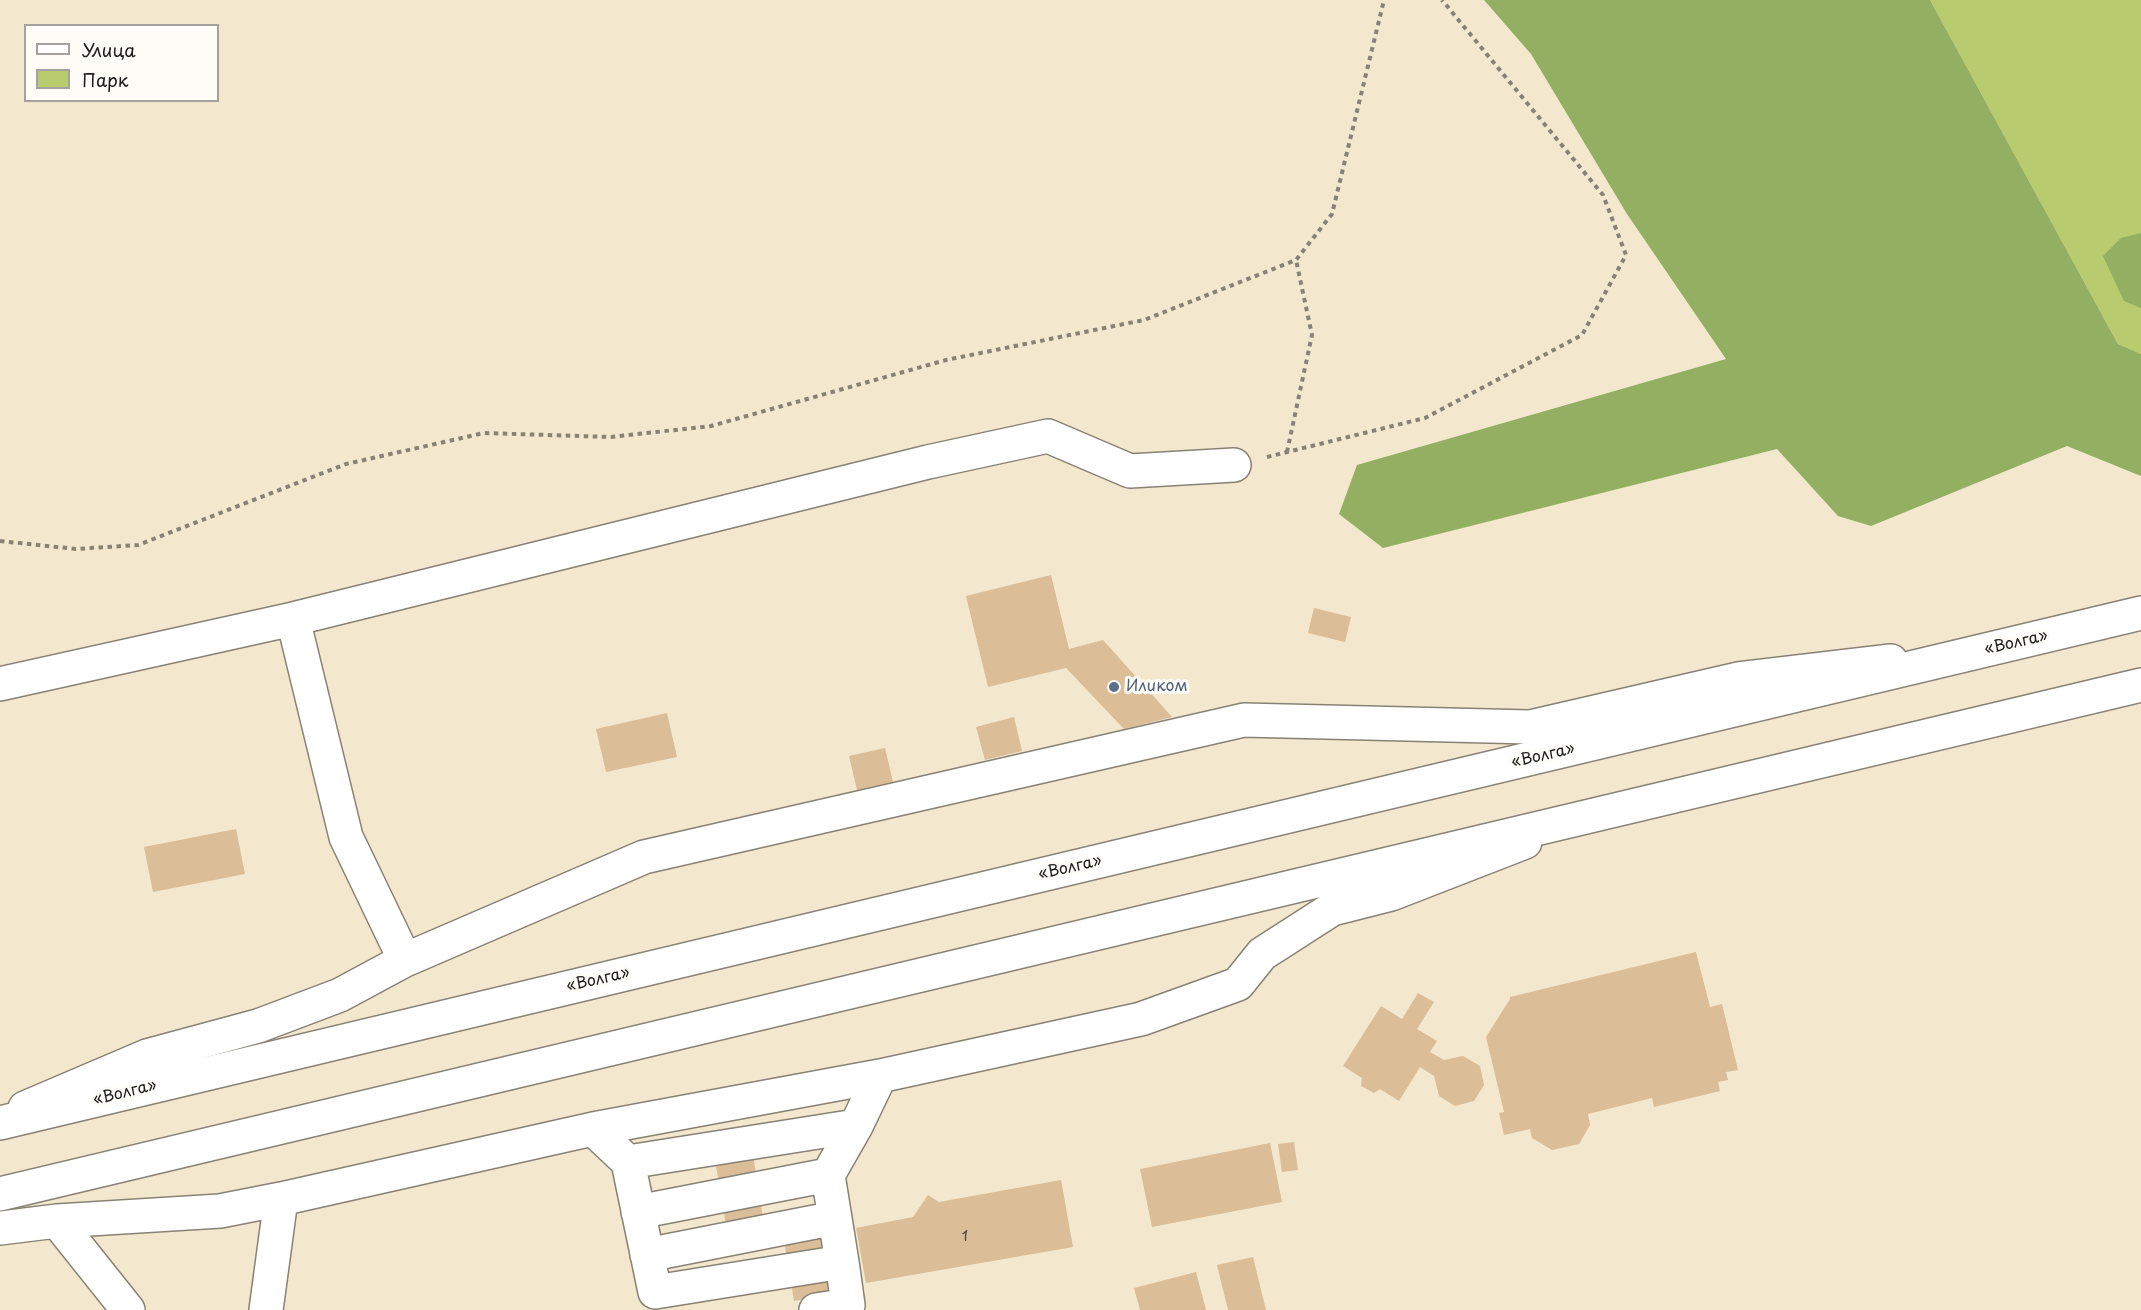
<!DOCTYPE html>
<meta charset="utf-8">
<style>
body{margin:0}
#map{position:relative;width:2141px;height:1310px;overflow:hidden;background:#f3e7ce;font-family:"Playpen Sans",sans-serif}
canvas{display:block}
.legend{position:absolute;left:24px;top:24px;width:195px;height:78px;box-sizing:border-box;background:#fdfcf7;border:2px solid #a3a29f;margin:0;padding:8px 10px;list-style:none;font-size:18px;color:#1c1c1c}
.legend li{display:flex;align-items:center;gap:12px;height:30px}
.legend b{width:30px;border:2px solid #a3a29f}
</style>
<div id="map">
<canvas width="2141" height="1310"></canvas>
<ul class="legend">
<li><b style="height:8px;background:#fff"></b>Улица</li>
<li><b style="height:16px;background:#b8cb6f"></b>Парк</li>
</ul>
</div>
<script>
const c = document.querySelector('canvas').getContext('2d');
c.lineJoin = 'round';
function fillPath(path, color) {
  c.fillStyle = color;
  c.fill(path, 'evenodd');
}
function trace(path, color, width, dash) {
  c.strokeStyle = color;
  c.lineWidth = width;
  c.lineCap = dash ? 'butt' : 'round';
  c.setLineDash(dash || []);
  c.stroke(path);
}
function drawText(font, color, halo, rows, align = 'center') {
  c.font = font + ' "Playpen Sans",sans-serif';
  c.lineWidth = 6;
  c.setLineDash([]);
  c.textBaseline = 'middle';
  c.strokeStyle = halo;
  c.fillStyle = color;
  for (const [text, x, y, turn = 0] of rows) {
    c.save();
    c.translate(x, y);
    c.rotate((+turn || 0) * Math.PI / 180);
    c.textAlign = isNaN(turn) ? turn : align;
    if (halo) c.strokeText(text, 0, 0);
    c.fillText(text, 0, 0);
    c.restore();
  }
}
fillPath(new Path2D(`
 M1930,0H2141V354L2118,344Z`), '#b8cb6f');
fillPath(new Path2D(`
 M1484,0H1930L2118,344L2141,354V476L2067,446L1871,526L1838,516L1777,449L1383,548L1339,514L1357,465L1726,359L1627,214L1531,54Z
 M2141,233V308L2124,301L2103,256L2121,238Z`), '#92af62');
fillPath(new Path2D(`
 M1051,575L1069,649L1103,640L1172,717L1124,729L1066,668L988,687L966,596Z
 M1314,608L1351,617L1345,642L1308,633Z
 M667,713L677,757L606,772L596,729Z
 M1014,717L1022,751L985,760L976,727Z
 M885,748L893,782L857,790L849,756Z
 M236,829L245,874L153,892L144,847Z
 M1696,952L1710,1007L1722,1004L1738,1070L1726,1072L1728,1080L1718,1082L1720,1091L1654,1107L1652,1098L1588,1114L1590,1125L1579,1144L1552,1150L1532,1138L1530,1129L1504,1135L1499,1113L1504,1112L1486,1037L1510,999V997Z
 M1418,993L1434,1002L1417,1029L1437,1041L1430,1052L1444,1060L1463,1056L1480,1066L1484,1085L1474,1101L1455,1106L1439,1096L1434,1076L1420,1067L1399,1101L1380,1089L1374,1093L1361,1086L1362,1078L1343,1066L1381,1006L1402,1019Z
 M1294,1142L1298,1170L1282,1172L1278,1144Z
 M1270,1143L1282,1202L1152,1227L1140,1169Z
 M752,1148L766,1237L729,1243L714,1154Z
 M1061,1180L1073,1247L866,1283L856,1228L913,1217L928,1195L939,1202Z
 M821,1222L831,1295L794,1301L782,1228Z
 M1253,1257L1266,1310H1228L1217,1265Z
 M1196,1272L1206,1310H1140L1134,1288Z`), '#dbbd97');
const minor = new Path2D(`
 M293,619L346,837L405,960
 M0,684L293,619L928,462L1048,436L1130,471L1234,465
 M25,1108L147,1056L258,1026L340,995L405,960L644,857L1244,720L1530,727L1738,679L1891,661
 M593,1129L628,1162L655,1292L842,1262L828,1175L856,1126L880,1076
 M628,1162L856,1126
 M638,1212L828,1175
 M57,1221L220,1211L281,1199L593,1129L880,1076L1141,1019L1238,984L1262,954L1332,909L1391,894L1525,842
 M0,1228L57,1221L128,1310
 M647,1255L835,1218
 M266,1310L281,1199
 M816,1310L848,1305L842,1262`);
const highway = new Path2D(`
 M0,1123L2141,613
 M0,1194L2141,685`);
trace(minor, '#888275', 36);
trace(highway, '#888275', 36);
trace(new Path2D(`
 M1287,452L1312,335L1296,260
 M1267,457L1425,418L1582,335L1626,255L1603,195L1442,0
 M0,541L76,549L138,545L346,464L484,433L611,437L711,426L946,360L1144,320L1296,260L1332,214L1384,0`), '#888275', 4, [4.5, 4.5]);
trace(minor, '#fff', 33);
trace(highway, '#fff', 33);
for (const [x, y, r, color] of [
 [1114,687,6,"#5c6f8a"]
]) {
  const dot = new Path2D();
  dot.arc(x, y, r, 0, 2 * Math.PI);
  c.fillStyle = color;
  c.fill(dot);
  trace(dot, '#fdfcf7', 2);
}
drawText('14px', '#4c443b', null, [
 ["1",965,1237]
]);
drawText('16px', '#1c1c1c', '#fdfcf7', [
 ["«Волга»",2016,643,-13],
 ["«Волга»",1543,756,-13],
 ["«Волга»",1070,868,-13],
 ["«Волга»",598,980,-13],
 ["«Волга»",125,1093,-14]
]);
drawText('16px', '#4e5e75', '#fdfcf7', [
 ["Иликом",1126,687]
], 'left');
</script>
